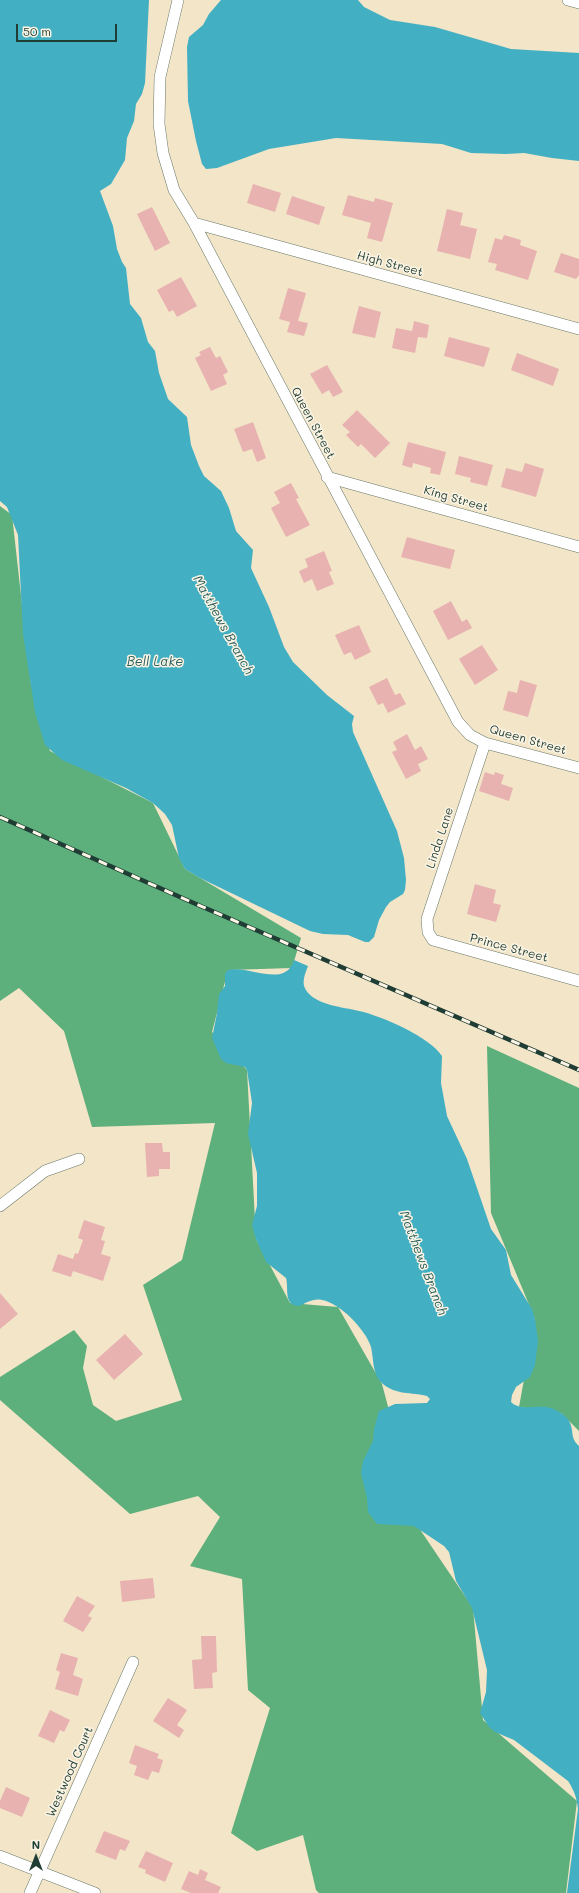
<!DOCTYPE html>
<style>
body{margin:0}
#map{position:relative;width:579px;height:1893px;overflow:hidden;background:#f2e5c8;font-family:Mali,sans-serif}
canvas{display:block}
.north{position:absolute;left:16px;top:1837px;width:40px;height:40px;-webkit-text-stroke:3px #fcf5e5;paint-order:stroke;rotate:0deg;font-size:11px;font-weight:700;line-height:16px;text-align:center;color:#1f3d34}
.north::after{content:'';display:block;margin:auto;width:14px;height:18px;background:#1f3d34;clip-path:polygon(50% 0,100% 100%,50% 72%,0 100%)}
.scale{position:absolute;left:16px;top:24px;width:101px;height:18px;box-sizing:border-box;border:2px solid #1f3d34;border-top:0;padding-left:5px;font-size:12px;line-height:14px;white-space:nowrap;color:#1f3d34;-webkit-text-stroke:3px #fcf5e5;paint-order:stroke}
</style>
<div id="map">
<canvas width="579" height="1893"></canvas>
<div class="north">N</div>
<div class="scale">50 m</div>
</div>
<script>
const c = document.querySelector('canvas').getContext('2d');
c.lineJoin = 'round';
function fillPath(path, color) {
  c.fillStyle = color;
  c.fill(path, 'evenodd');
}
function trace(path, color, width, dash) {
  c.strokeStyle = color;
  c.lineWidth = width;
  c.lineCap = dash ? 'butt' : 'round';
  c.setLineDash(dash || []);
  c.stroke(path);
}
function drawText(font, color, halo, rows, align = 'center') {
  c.font = font + ' Mali,sans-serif';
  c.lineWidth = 3;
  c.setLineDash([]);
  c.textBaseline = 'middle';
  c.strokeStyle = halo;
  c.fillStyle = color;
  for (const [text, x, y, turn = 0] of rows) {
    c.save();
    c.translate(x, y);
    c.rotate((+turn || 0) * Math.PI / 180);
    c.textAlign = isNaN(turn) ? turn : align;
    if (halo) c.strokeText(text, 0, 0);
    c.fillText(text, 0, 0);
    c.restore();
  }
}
fillPath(new Path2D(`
 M0,506L12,515L31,685L50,751L153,803L185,869L301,938L292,968L228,970L212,1032L247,1070L256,1239L290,1303L338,1307L382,1384L421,1531L473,1608L483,1720L577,1801L566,1893H319L316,1890L303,1835L257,1851L231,1833L270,1708L248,1690L242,1579L190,1566L220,1517L198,1496L130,1514L0,1400V1377L74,1330L87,1346L83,1368L93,1405L116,1421L182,1400L143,1285L182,1260L215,1123L92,1127L64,1031L19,988L0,1001Z
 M487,1046L579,1088V1431L561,1413L519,1407L535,1319L491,1213Z`), '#5daf7b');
fillPath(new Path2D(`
 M0,0H149L145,83L142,94L136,104L134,121L127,138L125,160L111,184L100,191L113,226L117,249L122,262L126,268L130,304L141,318L148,342L155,351L159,373L168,399L187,417L191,445L199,466L204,476L221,491L229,508L236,531L253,550L251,568L269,607L284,647L293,662L327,695L354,716L352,724L353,732L397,831L404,858L406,880L405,890L403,894L390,902L386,907L379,920L374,937L369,942H365L348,935L323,934L310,931L200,878L185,869L179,858L172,825L165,814L153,803L126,788L62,760L45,745L35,712L23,634L18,535L7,507L0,501Z
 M221,0H358L364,7L390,20L435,27L511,49L579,53V161L552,158L524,153L506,154L471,153L442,144L336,138L269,149L217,168L206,169L202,164L196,141L188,101L187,47L189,37L203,25L209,14Z
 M294,960L308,966C305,974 301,983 306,990C315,1005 343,1007 359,1011C382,1016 430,1037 442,1056L441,1083L447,1116L467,1159L491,1229L506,1250L511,1275L532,1309L535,1319L538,1341L535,1365L530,1377L516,1387L512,1395L511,1402C521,1412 538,1404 551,1408C557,1410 568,1416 570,1423C574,1432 570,1438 579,1446V1893H567L578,1809C577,1798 574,1790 568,1781L514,1740L495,1732L489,1727L480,1713L486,1692L487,1670L472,1608L456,1581L449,1552L444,1546L414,1526L377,1524L368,1512L367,1498L361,1473L363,1461L373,1441L374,1429L379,1411L395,1404L427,1403L430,1399L427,1396C411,1392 396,1395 383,1384C372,1375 374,1360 371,1347C366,1330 340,1303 322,1300C313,1298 306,1303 299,1306C283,1305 289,1289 286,1278L266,1262L256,1239L252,1225L257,1206V1173L248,1134L252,1103L247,1070L245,1067L226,1063L221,1059L212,1038L217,1013L219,994L225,986V974L228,970C250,965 285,989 294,960Z`), '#43afc2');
fillPath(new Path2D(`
 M253,184L281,193L275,212L247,203Z
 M348,195L374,202L375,198L393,203L382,242L367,238L371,223L342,215Z
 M292,196L325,207L319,225L286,214Z
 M152,207L170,243L155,251L137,214Z
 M447,209L463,213L460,225L477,229L470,259L437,251Z
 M504,235L521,240L520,245L537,251L528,280L495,270L497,264L488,262L495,238L502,240Z
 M561,253L579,259V275L576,279L554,272Z
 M181,277L197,306L177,317L173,310L169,312L157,290Z
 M288,288L306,293L298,321L308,323L304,336L287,332L290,322L279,319Z
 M359,306L381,312L375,338L352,333Z
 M414,321L429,325L427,338L418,337L415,353L392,348L396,328L412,331Z
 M449,337L490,348L484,367L444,356Z
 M210,347L216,358L220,356L228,372L223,375L227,384L211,391L195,358L201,355L199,352Z
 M517,353L559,369L553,386L511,370Z
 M327,365L343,392L333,397L329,390L322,394L310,374Z
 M357,410L390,443L375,458L361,444L358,447L346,435L350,432L342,425Z
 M253,422L266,458L257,462L252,449L243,452L234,429Z
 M408,442L446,452L440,475L430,473L431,468L413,463L412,468L402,465Z
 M459,456L493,465L487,486L470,482L471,478L455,474Z
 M525,463L544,469L536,497L501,487L506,468L522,472Z
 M291,483L299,498L296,499L310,525L286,537L271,508L280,503L274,492Z
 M407,537L455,550L450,569L401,557Z
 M324,551L332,571L329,572L334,584L317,591L312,579L304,583L299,571L308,567L305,559Z
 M451,601L462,622L467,619L472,628L448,640L433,611Z
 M359,625L371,652L355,660L351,652L344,655L335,635Z
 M482,645L498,670L475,685L459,659Z
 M387,678L395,695L400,693L406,704L388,713L383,703L378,705L369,687Z
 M520,680L537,685L528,717L503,710L508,691L517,693Z
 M407,734L415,750L421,746L428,759L418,764L421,771L406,779L392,752L397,750L393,742Z
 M485,772L494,775L495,772L504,775L501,784L513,788L509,801L479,791Z
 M475,884L496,890L493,903L501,905L496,922L467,914Z
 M145,1143H162L163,1152H170V1169H159V1176L147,1177Z
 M84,1220L105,1227L101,1240L105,1241L101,1254L111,1257L103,1281L73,1271L71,1277L52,1271L58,1254L73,1259L75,1253L78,1254L83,1240L78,1238Z
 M0,1293L18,1314L0,1329Z
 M125,1334L143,1354L114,1380L96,1360Z
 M153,1578L155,1598L122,1602L120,1581Z
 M77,1596L95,1606L88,1616L92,1618L83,1632L63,1621Z
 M201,1636H216L217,1672L212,1673L213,1688L194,1689L192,1660L202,1659Z
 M61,1653L78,1658L73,1675L83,1679L78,1696L55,1689L60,1672L56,1670Z
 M168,1698L187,1710L177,1725L184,1730L179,1738L153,1721Z
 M50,1710L70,1720L64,1732L60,1730L54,1743L38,1736Z
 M135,1745L159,1754L157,1758L163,1760L159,1773L152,1771L148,1780L134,1775L137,1766L129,1763Z
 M6,1787L30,1798L22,1817L0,1808V1801Z
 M104,1831L130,1841L125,1851L120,1849L116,1860L95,1852Z
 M146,1851L173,1863L165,1882L145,1873L146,1870L138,1867Z
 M200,1869L208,1873L205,1880L221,1887L218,1893H191L181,1889L189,1871L198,1875Z`), '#e8b2b1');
const minor = new Path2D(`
 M178,0L160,77L159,124L163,153L174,190L194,223L458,722L470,735L485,743L579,768
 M568,0L579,3
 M194,223L579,329
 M327,477L579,547
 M485,743L427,919L428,932L433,940L579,981
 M0,1206L45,1171L79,1159
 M0,1856L95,1893
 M30,1893L133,1662`);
trace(minor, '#697868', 12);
trace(minor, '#fff', 11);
const rail = new Path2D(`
 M0,817L189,901L579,1070`);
trace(rail, '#1f3d34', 4.5);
trace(rail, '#fcf5e5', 3, [9]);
drawText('12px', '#1f3d34', '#fcf5e5', [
 ["High Street",390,264,15],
 ["Queen Street",313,423,62],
 ["King Street",456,499,16],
 ["Queen Street",528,740,16],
 ["Linda Lane",440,838,-72],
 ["Prince Street",509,948,15],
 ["Westwood Court",70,1772,-66]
]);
drawText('italic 13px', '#2a5f5f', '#fcf5e5', [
 ["Matthews Branch",223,625,61],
 ["Bell Lake",155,662],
 ["Matthews Branch",423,1263,69]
]);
</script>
